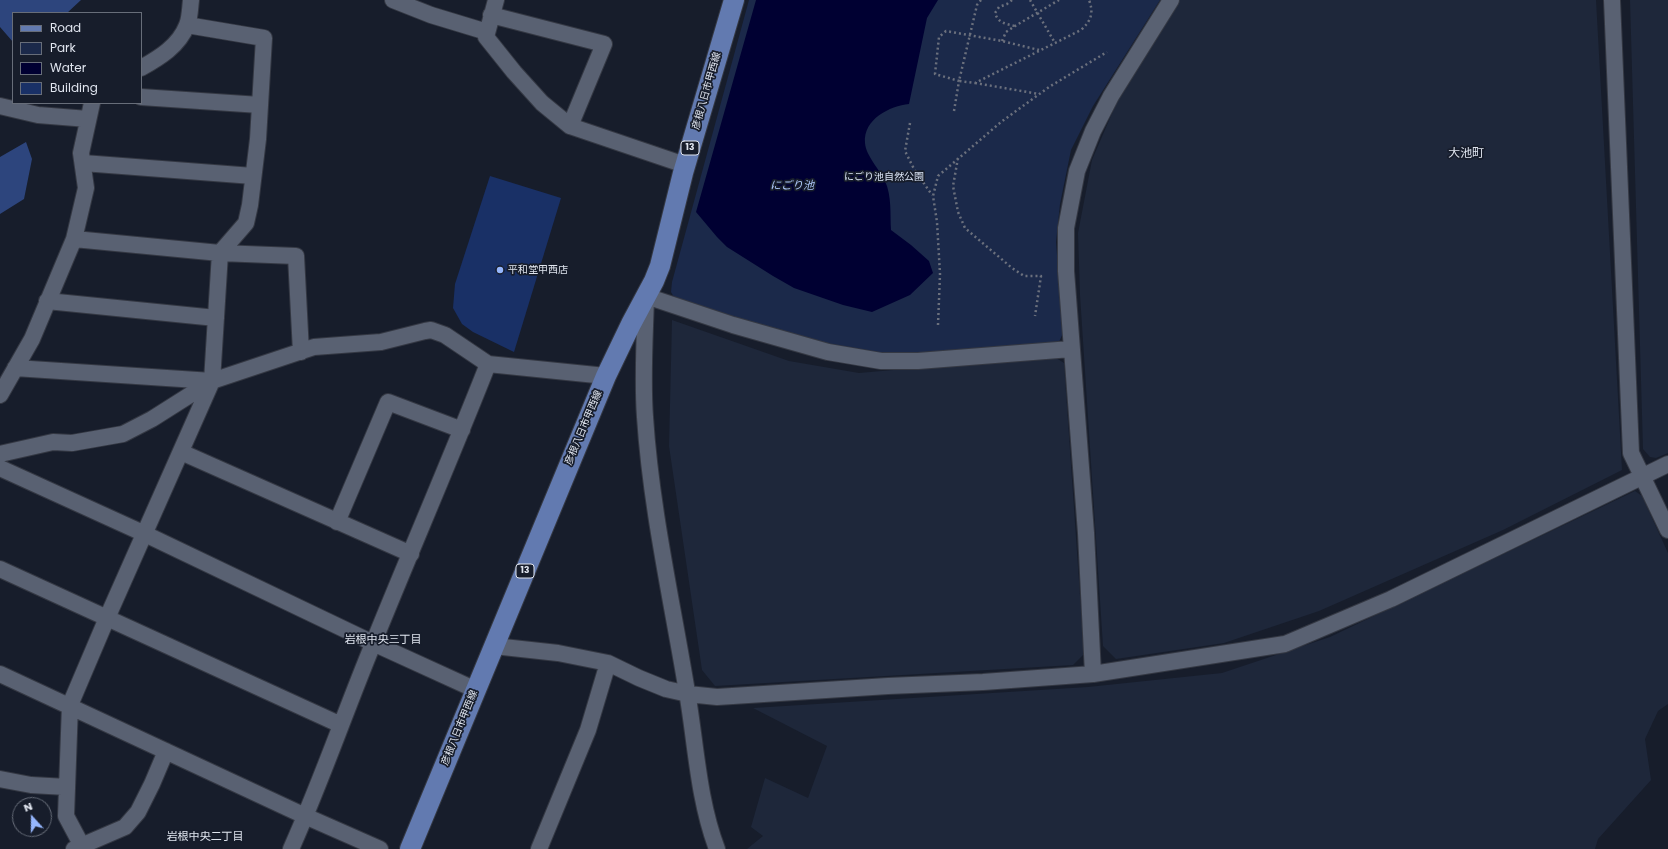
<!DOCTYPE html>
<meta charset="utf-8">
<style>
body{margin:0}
#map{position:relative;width:1668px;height:849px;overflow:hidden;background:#171d2b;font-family:Poppins,sans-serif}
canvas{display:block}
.legend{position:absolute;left:12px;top:12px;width:130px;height:92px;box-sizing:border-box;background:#171d2b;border:1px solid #676d79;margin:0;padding:5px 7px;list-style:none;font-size:12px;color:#dfe4ee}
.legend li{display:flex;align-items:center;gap:8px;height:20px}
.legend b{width:20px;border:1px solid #676d79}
.north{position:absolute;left:12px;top:797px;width:40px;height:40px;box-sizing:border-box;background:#171d2b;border:1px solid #676d79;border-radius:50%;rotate:339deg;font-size:11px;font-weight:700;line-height:16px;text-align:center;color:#dfe4ee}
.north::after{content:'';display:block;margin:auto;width:14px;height:18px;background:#95b6fd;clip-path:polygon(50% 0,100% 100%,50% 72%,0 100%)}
</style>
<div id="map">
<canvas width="1668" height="849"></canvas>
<ul class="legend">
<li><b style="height:5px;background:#627ab0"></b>Road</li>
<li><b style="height:11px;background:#1b294a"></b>Park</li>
<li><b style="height:11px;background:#000032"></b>Water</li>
<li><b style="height:11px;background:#193066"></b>Building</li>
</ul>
<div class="north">N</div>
</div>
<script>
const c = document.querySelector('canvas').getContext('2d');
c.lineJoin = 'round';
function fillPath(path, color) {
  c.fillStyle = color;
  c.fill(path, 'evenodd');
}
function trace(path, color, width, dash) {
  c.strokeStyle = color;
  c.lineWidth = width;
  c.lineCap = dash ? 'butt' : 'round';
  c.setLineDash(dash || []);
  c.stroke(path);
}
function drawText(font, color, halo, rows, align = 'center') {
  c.font = font + ' Poppins,"Noto Sans JP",sans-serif';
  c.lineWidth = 3.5;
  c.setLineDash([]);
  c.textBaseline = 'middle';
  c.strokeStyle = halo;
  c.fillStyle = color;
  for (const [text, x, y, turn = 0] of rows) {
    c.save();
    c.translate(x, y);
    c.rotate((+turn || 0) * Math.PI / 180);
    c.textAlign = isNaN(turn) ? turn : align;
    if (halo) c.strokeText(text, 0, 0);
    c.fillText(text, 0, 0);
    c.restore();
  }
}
fillPath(new Path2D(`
 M1180,0H1596L1622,470L1503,530L1319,611L1224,643L1116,659L1103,646L1080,295L1078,233L1092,160L1116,104Z
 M1630,0H1668V453L1656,458L1650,457L1643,449Z
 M672,320L789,361L859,373L1053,356L1064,363L1084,654L1073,665L715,686L702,670L669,446Z
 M1635,491L1642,496L1668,553V704L1658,711L1645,739L1651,780L1598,839L1595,849H747L763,836L751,827L765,778L808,798L827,746L753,708L1088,687L1222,673L1330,637Z`), '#1e273a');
fillPath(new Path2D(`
 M749,0H1160L1093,106L1071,150L1060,204L1056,242L1063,333L1058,344L893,354L839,348L707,311L675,299L671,292L672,282Z`), '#1b294a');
fillPath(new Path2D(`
 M0,0H81L67,13H13V42L0,27Z
 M26,142L32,159L24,199L0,214V157Z`), '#2d457d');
fillPath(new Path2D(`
 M756,0H938L927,18L909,104C890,106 863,119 865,143C866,156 880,170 885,181C892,196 890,215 891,230L911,245L929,261L933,273L910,295L872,312L843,305L794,288L773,276L727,247L717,237L696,212Z`), '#000032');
fillPath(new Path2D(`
 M490,176L561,198L514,352L473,332L462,324L453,308L455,284Z`), '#193066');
const minor = new Path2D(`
 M393,0L431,15L487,32
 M496,0L486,37L514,72L542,103L570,126L685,165
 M1612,0L1631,453L1668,530
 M491,15L604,44L570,126
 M141,68C159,58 179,46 187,25C190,18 190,8 191,0
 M141,97L260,105
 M0,106L38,115L88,119
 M83,163L253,176
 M74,239L220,253L296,256L301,352
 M47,301L216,318
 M15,368L212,381
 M0,395L32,339L74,239L86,188L81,153L92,103
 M181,452L411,554
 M0,454L53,442L72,443L123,434L152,419L212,381L314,347L381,342L425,331L431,330L445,335L488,364L606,376
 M0,468L145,534L373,643L476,690
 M337,522L388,402L462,430
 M0,569L341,725
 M494,646L558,653L608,663L639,678L666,689L688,694L717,697L888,686L983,682L1093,674L1285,644L1391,599L1668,464
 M0,674L305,816L380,849
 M1093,674L1086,533L1066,271V228L1077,171L1093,131L1111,96L1171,0
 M0,779L31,785L67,787
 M82,846L66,816L70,705L107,618L212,381L220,253L246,223L250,205L258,139L264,38L187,25
 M74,849L125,827L138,812L152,784L166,751
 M291,849C321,782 345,712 373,644C411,550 451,458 488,364
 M539,849L588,730L608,663
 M717,849C698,799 696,744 687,692C672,601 651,509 645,417C642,377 645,336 646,296L733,325L828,352L881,361H918L1071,349`);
const major = new Path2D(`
 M410,849L606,376L631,324L654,281L660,266L683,173L734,0`);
trace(minor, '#343843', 18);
trace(major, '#343843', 22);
trace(new Path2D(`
 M981,0L977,5L959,81L975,83L1081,30C1091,21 1094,13 1089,0
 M1012,0L1007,4L999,7L995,13C998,23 1006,24 1015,26
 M1030,0L1055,43
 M1002,41L1006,32L1015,26L1059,0
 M975,83L1039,94
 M954,111L959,81L935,74L939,37L946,31L1002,41L1039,50
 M910,123L905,151L914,169L932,195
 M958,158L953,186L958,212L965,228L1012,268L1024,276H1041L1035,316
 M938,325L940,274L937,222L933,196L938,176L1001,122L1049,87L1107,52`), '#6b707d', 2.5, [2, 3]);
trace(minor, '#596172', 16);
trace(major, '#627ab0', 20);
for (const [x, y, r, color] of [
 [500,270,4,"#95b6fd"]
]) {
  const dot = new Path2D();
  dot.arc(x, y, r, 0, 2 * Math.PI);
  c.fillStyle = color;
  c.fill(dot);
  trace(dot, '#171d2b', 1.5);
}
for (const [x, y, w] of [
 [690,148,18],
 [525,571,18]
]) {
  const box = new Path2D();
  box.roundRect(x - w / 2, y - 7, w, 14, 3);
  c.fillStyle = '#171d2b';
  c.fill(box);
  trace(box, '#dfe4ee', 1);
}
drawText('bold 9px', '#dfe4ee', null, [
 ["13",690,148],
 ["13",525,571]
]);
drawText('10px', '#dfe4ee', '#171d2b', [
 ["彦根八日市甲西線",707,91,-74],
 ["彦根八日市甲西線",584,428,-67],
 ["彦根八日市甲西線",460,728,-68]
]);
drawText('10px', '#d9e2f3', '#171d2b', [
 ["にごり池自然公園",884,177]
]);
drawText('10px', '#dfe4ee', '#171d2b', [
 ["平和堂甲西店",508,270]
], 'left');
drawText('italic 11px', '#adc6f9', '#171d2b', [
 ["にごり池",792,186]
]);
drawText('11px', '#dfe4ee', '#171d2b', [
 ["岩根中央三丁目",383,640],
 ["岩根中央二丁目",205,837]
]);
drawText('12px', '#dfe4ee', '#171d2b', [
 ["大池町",1466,154]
]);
</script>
